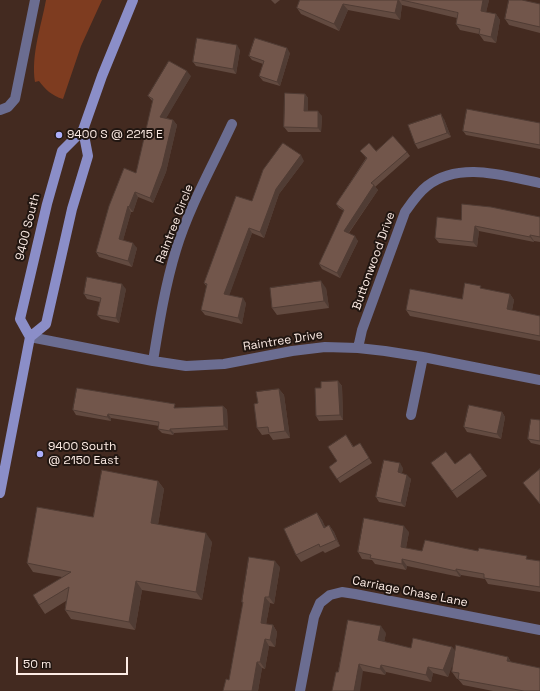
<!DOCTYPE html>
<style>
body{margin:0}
#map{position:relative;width:540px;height:691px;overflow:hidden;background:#432a20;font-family:"Space Grotesk",sans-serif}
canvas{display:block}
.scale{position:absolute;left:16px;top:657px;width:112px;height:18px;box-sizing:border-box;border:2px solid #fdece5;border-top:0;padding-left:5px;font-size:12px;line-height:14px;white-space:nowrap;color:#fdece5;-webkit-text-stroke:3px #211611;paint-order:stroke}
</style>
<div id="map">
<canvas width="540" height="691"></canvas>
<div class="scale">50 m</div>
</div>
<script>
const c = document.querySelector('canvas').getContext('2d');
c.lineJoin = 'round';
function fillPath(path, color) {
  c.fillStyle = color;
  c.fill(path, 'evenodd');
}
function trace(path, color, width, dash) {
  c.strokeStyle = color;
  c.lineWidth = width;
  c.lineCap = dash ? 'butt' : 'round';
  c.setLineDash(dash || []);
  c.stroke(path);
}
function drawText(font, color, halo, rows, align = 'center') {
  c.font = font + ' "Space Grotesk",sans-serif';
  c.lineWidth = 4;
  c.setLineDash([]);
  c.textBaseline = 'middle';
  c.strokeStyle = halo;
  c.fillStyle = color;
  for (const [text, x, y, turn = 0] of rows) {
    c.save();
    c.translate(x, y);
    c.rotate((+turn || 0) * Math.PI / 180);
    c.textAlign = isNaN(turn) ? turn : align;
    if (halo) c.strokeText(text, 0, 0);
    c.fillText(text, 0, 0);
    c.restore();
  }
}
fillPath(new Path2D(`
 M46,0H102L81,46L63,99C52,96 45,89 39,81L35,82C31,55 41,27 46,0Z`), '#7e3c20');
trace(new Path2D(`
 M0,110L8,107L15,99L35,0
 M30,337L153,361L186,366L224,364L292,351L325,347L358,348L385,351L423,357L540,380
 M358,348L362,330L405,212C412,202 418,193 427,186C460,161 504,176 540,183
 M153,361C159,324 165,286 176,250C189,207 213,165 232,124
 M411,415L423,357
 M300,691L314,617L320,603L330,595L342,592L355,594L540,630`), '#6b6d91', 10);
trace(new Path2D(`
 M30,337L46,324L72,209L88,156L83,130
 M0,493L30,337L20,319L47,204L62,151L83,130L102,76L133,0`), '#8b8ec8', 10);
fillPath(new Path2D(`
 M271,0H280L275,4Z
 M300,0H489L486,12L496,14L500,20L496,43L484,41L479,34L460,30L456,24L457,18L402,5L400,20L348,10L339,31L301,14L297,8Z
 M540,4V33L509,25L505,19Z
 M240,50L236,74L196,66L193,62Z
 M290,53L280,86L263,81L259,76L263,64L252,60L249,56Z
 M191,76L166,118L173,120L177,125L166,172L153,203L138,197L133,212H131L123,240L137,248L132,267L99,257L96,252L136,173L153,102L148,96Z
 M305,94L308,98V111L322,116L321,132H288L284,127Z
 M444,119L451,137L418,149L415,144Z
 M540,123V149L466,135L463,131Z
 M360,151L407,152L410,156L375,187L378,190L349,233L358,241L340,278L322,269L319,264L344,211L339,208L336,204L366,158Z
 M304,161L279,194L264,238L252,233L229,295L246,303L242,324L205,315L201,310L207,287L204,283L252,201Z
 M540,217V242L534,241V242L479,231L477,247L439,243L435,238L461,220Z
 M326,288L329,308L277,315L272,308Z
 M126,289L119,323L101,319L97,315L100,302L87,299L84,294Z
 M482,289L510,294L514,300L512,310L540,316V341L410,316L406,310L462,299Z
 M338,381L342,386L343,420L319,421L316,416L321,388Z
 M279,389L284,395L290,438L273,440L269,434L262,435L257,428L258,403Z
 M223,406L227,410L228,430L174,433L173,435L162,433L158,429L159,426L111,418V421L76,415L73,410L177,408Z
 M502,412L505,417L501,439L467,432L464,427Z
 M540,420V445L531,443L528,439Z
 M349,440L354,447L363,448L372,463L340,483L329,467L337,461Z
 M470,453L487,476L457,498L431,463L455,464Z
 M403,468L402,473L411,479L405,507L379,502L376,497Z
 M158,481L164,489L158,524L212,542L202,600L142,590L135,630L71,619L65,610L66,601L45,614L39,605L62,577L33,572L27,563L93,517Z
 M317,513L322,520L325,527L329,525L334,532L340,546L325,553L323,551L301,562L296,555Z
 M409,532L406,548L422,551H478L540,561V592L488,584L485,579L461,575L460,577L407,566L406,570L375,564L372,560L362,559L358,552Z
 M280,567L274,604L270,603L266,624L273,625L277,632L275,647L269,646L265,669L262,668L258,691H223L229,680L243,603L242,602Z
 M386,633L384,642L411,648L452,647L455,651L508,657L511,662L540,691H493L463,685L458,679H457L452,672L453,662L448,677L433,673L431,682L386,672L385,675L363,671L338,672Z`), '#624a40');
fillPath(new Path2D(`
 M398,0H399L402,5L400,20L395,13Z
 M483,0H489L485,17L481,11Z
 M343,4L348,10L339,31L334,24Z
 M496,14L500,20L496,43L491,37Z
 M237,45L240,50L236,74L233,69Z
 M287,48L290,53L280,86L277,82Z
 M187,71L191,76L164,122L160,117Z
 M305,94L308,98V116L304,111Z
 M318,111L322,116L321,132L318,128Z
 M441,114L444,119L451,137L447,133Z
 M173,120L177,125L166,172L153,203L150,198Z
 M301,155L304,161L279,194L264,238L260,232L276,189Z
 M374,185L378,190L347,235L344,231Z
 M135,192L138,197L133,212L129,207Z
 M128,206L131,212L122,244L119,239Z
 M475,226L479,231L477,247L473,242Z
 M249,228L252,233L228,299L224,294Z
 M530,235L534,241V242L530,237Z
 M355,236L358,241L340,278L337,273Z
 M133,243L137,248L132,267L128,261Z
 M321,281L326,288L329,308L324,301Z
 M122,284L126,289L119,323L116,318Z
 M510,294L514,300L511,315L507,309Z
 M243,298L246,303L242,324L238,318Z
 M338,381L342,386L343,420L340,415Z
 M279,389L284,395L290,438L285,431Z
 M223,406L227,410L228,430L224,426Z
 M502,412L505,417L501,439L497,434Z
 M108,414L111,418V421L107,417Z
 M170,429L174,433L173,435L170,431Z
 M400,463L403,468L401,477L398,472Z
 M407,475L411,479L405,507L401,503Z
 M158,481L164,489L157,531L151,523Z
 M317,513L322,520L329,534L324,528Z
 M329,525L334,532L340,546L336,540Z
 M404,526L409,532L405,553L401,547Z
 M206,533L212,542L202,600L196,592Z
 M402,559L407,566L406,570L402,564Z
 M275,561L280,567L274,604L269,597Z
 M456,569L461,575L460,577L456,571Z
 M136,581L142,590L135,630L129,622Z
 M265,597L270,603L265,630L261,623Z
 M273,625L277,632L275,647L270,640Z
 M381,626L386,633L383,647L378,640Z
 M265,639L269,646L265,669L260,662Z
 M452,647L457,653L448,677L443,670Z
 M508,657L512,664L507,661Z
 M257,662L262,668L258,691H252Z
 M359,664L363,671L360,691H354Z
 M381,665L386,672L385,675L380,669Z
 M428,667L433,673L431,682L426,675Z`), '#503c34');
const building = new Path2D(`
 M300,0H398L395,13L343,4L334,24L297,8Z
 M402,0H483L481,11L496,14L491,37L479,34L480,29L456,24L458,13Z
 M509,0H522L540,4V27L505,19Z
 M197,38L237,45L233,69L193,62Z
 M255,38L287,48L277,82L259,76L264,61L249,56Z
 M169,61L187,71L160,117L173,120L162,166L150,198L135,192L129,207L128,206L119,239L133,243L128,261L96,252L109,206L124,168L136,173L153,99L148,96Z
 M285,93L305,94L304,111H318V128L284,127Z
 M467,109L540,123V145L463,131Z
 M441,114L447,133L415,144L408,125Z
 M393,136L407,152L371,183L374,185L344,231L355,236L337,273L319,264L344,210L336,204L367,158L360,151L369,143L376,151Z
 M283,143L301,155L276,189L260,232L249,228L224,294L243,298L238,318L201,310L207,284L204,283L236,196L252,201L263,170Z
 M462,204L491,207L540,217V237L530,235V237L475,226L473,242L435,238L437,217L461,220Z
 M87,277L122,284L116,318L97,315L101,298L84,294Z
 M321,281L324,301L272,308L270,288Z
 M465,283L481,286L480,288L510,294L507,309L540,316V336L406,310L410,289L462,299Z
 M338,381L340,415L316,416L315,388H321V382Z
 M77,388L175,404L174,408L223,406L224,426L170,429V431L158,429L159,422L108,414L107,417L73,410Z
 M279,389L285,431L269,433L268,427L257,428L254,404L258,403L256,392Z
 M469,405L502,412L497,434L464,427Z
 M531,419L540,420V441L528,439Z
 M346,435L353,447L360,443L369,458L337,479L329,467L337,461L328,447Z
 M446,452L455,464L470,453L482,469L452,491L431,463Z
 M384,460L400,463L398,472L407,475L401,503L376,497Z
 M540,469V504L523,483Z
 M102,470L158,481L151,523L206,533L196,592L136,581L129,622L65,610L69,587L39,605L33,595L71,572L27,563L37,507L93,517Z
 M317,513L324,528L329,525L336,540L320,547L319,544L296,555L284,529Z
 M364,518L404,526L401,547L422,551L425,540L478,551L479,548L527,556L526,559L540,561V587L484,578V574L456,569V571L402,559V564L370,558L371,555L358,552Z
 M249,557L275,561L269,597H265L261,623L273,625L270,640L265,639L260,662H257L252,691H223L226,679L229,680L243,602H242Z
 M348,620L381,626L378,640L411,648L413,638L452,647L443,670L428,667L426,675L381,665L380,669L359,664L354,691H332L336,672H338Z
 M456,645L508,657L507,661L540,668V691H524L458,679L459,673L452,672Z`);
fillPath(building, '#72564b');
trace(building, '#503c34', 1);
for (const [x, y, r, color] of [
 [59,135,4,"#acaffb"],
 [40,454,4,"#acaffb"]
]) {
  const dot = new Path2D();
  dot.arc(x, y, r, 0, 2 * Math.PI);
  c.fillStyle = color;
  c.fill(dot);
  trace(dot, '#211611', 1.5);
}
drawText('12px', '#fdece5', '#211611', [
 ["9400 S @ 2215 E",67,135],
 ["9400 South",48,447],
 ["@ 2150 East",48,461]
], 'left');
drawText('12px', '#fdece5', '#211611', [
 ["Raintree Circle",175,224,-69],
 ["9400 South",28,227,-76],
 ["Buttonwood Drive",374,261,-70],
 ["Raintree Drive",283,341,-9],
 ["Carriage Chase Lane",410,592,11]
]);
</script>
